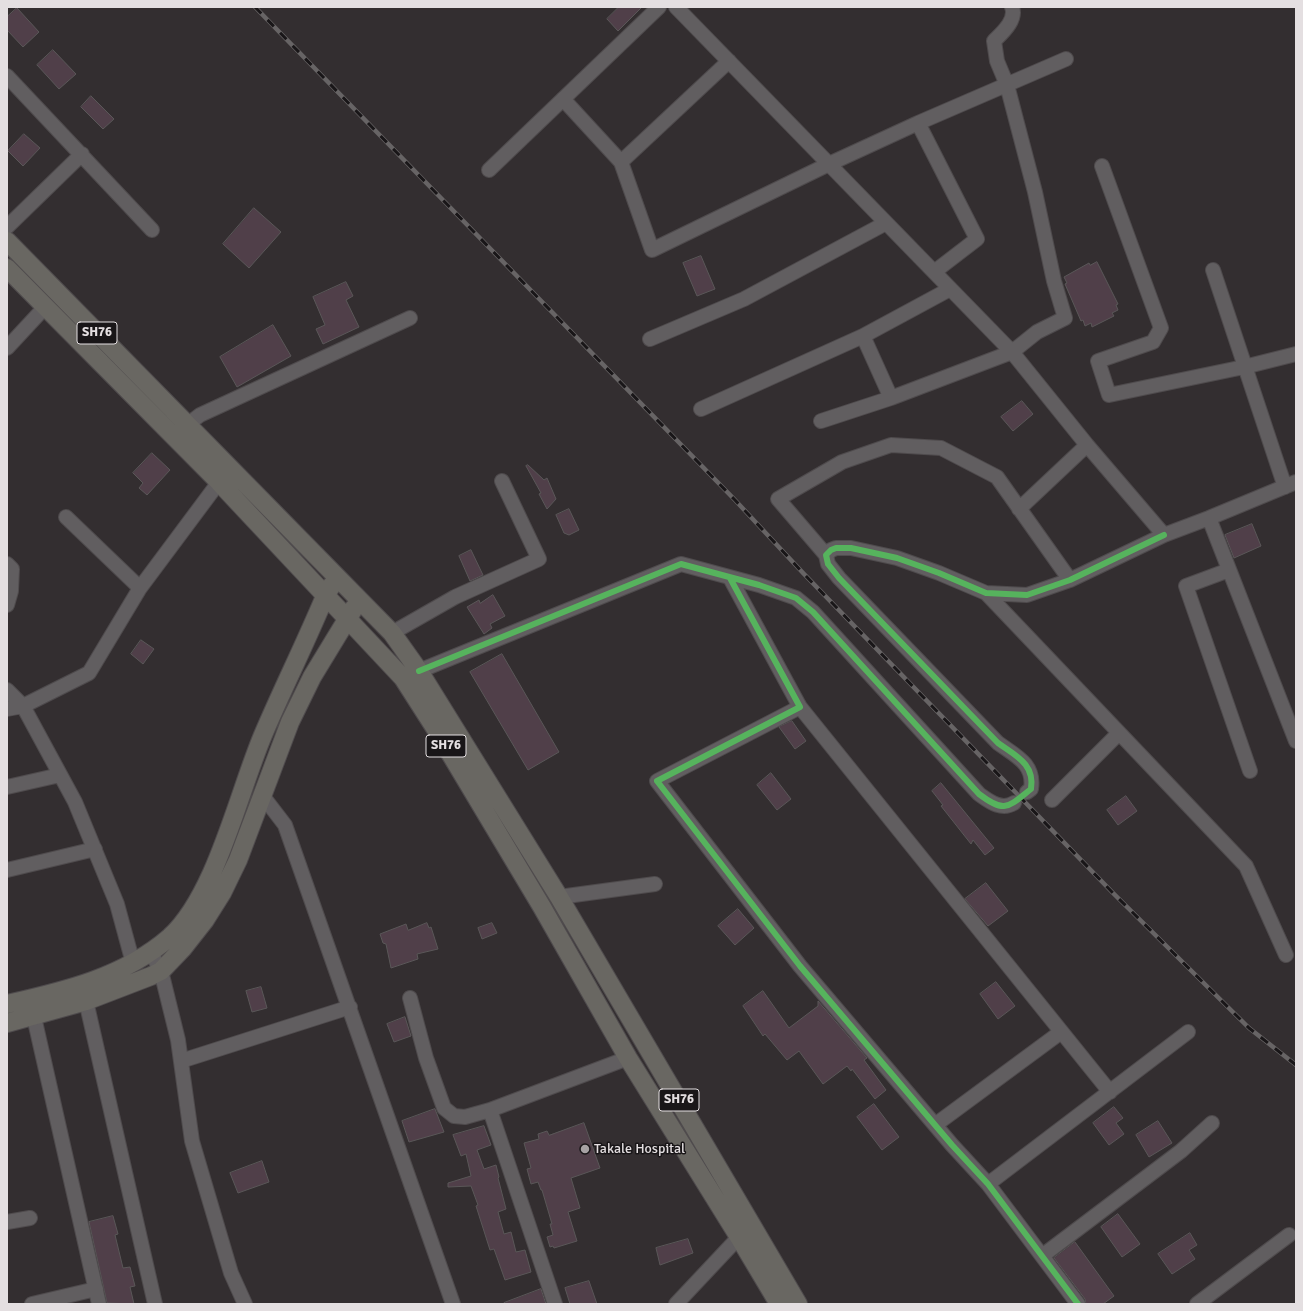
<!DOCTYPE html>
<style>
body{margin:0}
#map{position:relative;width:1303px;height:1311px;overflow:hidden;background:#332e30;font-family:Signika,sans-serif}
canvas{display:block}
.frame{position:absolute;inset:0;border:8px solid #e4dfe1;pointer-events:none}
</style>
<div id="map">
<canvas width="1303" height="1311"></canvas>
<div class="frame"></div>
</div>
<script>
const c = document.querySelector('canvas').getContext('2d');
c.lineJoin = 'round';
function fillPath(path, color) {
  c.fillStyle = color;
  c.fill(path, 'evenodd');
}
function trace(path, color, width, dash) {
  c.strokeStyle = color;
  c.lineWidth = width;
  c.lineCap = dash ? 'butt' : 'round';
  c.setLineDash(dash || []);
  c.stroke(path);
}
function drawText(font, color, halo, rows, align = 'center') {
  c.font = font + ' Signika,sans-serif';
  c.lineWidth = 3;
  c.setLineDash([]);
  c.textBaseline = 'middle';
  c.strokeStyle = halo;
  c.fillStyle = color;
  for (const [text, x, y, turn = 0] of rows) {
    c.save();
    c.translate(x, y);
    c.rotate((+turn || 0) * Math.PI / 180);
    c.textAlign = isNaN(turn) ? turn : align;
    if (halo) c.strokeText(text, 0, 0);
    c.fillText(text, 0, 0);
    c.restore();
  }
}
const building = new Path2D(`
 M619,7H642L618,31L607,19Z
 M17,8L39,32L23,47L7,30V17Z
 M53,50L76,74L59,89L37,65Z
 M91,96L114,119L103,129L81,107Z
 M24,134L40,148L23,166L8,151Z
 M254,208L281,232L249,268L223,244Z
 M701,256L715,289L697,296L683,263Z
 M1097,262L1118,304L1116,305L1118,310L1112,313L1114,316L1092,327L1091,323L1085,326L1083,320L1081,321L1065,284L1067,283L1064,277L1089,263L1090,265Z
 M346,282L353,296L346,300L359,327L323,344L316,329L325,325L313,297Z
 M273,325L291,356L237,387L220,357Z
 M1022,401L1033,414L1013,431L1001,417Z
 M152,453L170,470L147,495L139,488L143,483L133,473Z
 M528,465L544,480L547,478L556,499L547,509L539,494L541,493L526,466Z
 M569,509L579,530L569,535L564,533L556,515Z
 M1252,524L1261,546L1234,558L1225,535Z
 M471,550L483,575L470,581L459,556Z
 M493,595L505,616L490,624L492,628L484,634L467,607L479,600L480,603Z
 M141,640L154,649L143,664L131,654Z
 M502,654L559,752L528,770L470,672Z
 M792,721L806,741L795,749L779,727Z
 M771,773L791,799L777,810L757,785Z
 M941,783L994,848L985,855L973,840L971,844L941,806L943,805L932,791Z
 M1126,796L1137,811L1118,825L1107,810Z
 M986,883L1008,911L988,926L965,899Z
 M738,909L754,928L735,945L718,926Z
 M427,923L429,928L431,927L438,949L417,954L418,959L391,968L386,944L383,943L380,934L406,924L408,930Z
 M492,923L497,933L482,939L478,928Z
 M996,982L1015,1006L998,1019L980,994Z
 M261,987L267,1008L252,1012L246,991Z
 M763,991L789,1028L818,1006V1001L867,1058L864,1060L886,1090L875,1099L852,1069L851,1071L847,1066L823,1084L799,1051L787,1060L765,1034L763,1036L743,1006Z
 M405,1017L411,1036L394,1042L387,1024Z
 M874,1104L899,1137L882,1150L857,1117Z
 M1114,1107L1123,1118L1116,1123L1124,1134L1109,1145L1093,1123Z
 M435,1109L444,1132L409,1142L402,1121Z
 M1158,1121L1172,1143L1149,1157L1136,1135Z
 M584,1123L600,1168L571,1178L580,1208L568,1212L577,1241L554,1248L553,1246L550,1247L547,1237L553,1235L550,1224H552L542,1190H541L538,1182L531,1184L527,1169L531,1168L524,1143L539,1139L538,1134L547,1131L549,1135Z
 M484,1126L491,1145L477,1150L484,1169L496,1165L499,1177L498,1178L506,1209L498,1212L504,1234L511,1232L516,1252L525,1250L531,1272L505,1280L494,1249L490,1250L476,1206L478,1205L471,1186L448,1187V1183L471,1176L466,1154L461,1156L453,1135Z
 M262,1161L269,1182L238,1193L230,1173Z
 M1118,1214L1140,1244L1122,1257L1101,1227Z
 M113,1216L118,1234L115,1235L123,1268L130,1267L135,1286L130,1287L134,1304L107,1303L89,1222Z
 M1190,1233L1197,1245L1189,1250L1195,1259L1172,1274L1158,1254Z
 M688,1239L693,1253L660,1265L656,1248Z
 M1075,1242L1114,1296L1103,1304H1086L1085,1299L1054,1258Z
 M589,1281L597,1304H570L565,1288Z
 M541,1289L546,1304H504V1303Z`);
fillPath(building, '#503f49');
trace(building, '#5a5758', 1);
const minor = new Path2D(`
 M676,7L1012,352L1087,445L1164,535L1209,518L1296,482
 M7,76L152,230
 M563,99L621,162L652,250L829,164L918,123L977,239L934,272
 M918,123L1066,59
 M621,162L729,61
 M1102,166L1161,328L1153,342L1098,361L1109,395L1244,367L1296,354
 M489,170L659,7
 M7,227L82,154
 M1213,270L1285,487
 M650,339L744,299L886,223
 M7,348L46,306
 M891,398L863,336L950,289
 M701,409L863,336
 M821,421L891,398L1012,352L1037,332L1065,318L1054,281L1035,192L1007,85L997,61L994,41C1002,33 1017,20 1012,7
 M187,425L200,415L410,318
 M1019,509L1087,445
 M66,517L140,588
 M1209,518L1296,741
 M826,555L778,499L842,462L891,445L941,448L997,477L1070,580
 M7,564L12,569L11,591L7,605
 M1229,570L1186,586L1250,771
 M730,578L800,707L657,781L800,966L952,1145L988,1184L1078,1304
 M986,593L1246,866L1286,955
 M392,633L455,597L539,559L502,481
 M419,671L681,564L759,585L796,598L813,612L979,794C989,801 1001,811 1014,803
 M7,690L23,706L75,802L117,904L133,963
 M800,707L1110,1092
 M7,709L23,706L89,673L140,588L219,482
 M7,787L60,775
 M1027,792L1031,789C1035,764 1016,756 998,743L839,578L828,564L826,555L831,550L836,548H851L897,558L939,573L986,593L1027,595L1070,580L1164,535
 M262,795L285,825L453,1304
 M1052,800L1119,733
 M7,870L95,849
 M559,897L655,884
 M150,951L161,971L178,1040L192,1141L231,1273L245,1304
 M410,998L426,1058L444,1108L454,1116L465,1117L490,1110L628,1058
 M86,1001L155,1304
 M34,1017L99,1304
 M181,1061L350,1007
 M490,1110L555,1304
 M935,1125L1061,1032
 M988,1184L1188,1032
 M7,1222L30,1218
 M1042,1256L1181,1151L1212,1123
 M32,1304L96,1289
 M676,1304L739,1237
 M1197,1304L1289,1235`);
const major = new Path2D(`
 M7,241L392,633L419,671L559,897L798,1304
 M7,268L219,482L403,678L435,728L542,907L628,1058L739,1237L779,1304
 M7,1004C65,991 124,977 170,937C216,895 238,794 263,735C283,688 306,642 326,594L332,585
 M7,1023L86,1001L151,976L161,971L183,948L205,920L222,893L238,860L290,722L312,677L354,608`);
trace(minor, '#4f4b4d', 16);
trace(major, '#4f4b4d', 20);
trace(minor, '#615e60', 14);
trace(major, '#696762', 18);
const rail = new Path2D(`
 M255,7L734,499L804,574L1113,893L1249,1028L1296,1065`);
trace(rail, '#676465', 4.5);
trace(rail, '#191618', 3, [9]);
trace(new Path2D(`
 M730,578L800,707L657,781L800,966L952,1145L988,1184L1078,1304
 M419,671L681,564L759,585L796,598L813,612L979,794C1005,814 1008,807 1031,789C1035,764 1016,756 998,743L839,578L828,564L826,555L831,550L836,548H851L897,558L939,573L986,593L1027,595L1070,580L1164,535`), '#56b35d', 6);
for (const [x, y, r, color] of [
 [585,1149,5,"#a6a1a3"]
]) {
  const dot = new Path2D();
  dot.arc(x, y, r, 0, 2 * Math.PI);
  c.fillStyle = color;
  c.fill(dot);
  trace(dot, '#191618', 1.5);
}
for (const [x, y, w] of [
 [97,333,40],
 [446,746,40],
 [679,1100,40]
]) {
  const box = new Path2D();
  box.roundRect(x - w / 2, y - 11, w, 22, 3);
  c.fillStyle = '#191618';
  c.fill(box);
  trace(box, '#e4dfe1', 1);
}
drawText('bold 13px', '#e4dfe1', null, [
 ["SH76",97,333],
 ["SH76",446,746],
 ["SH76",679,1100]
]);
drawText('14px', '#e4dfe1', '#191618', [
 ["Takale Hospital",594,1149]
], 'left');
</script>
